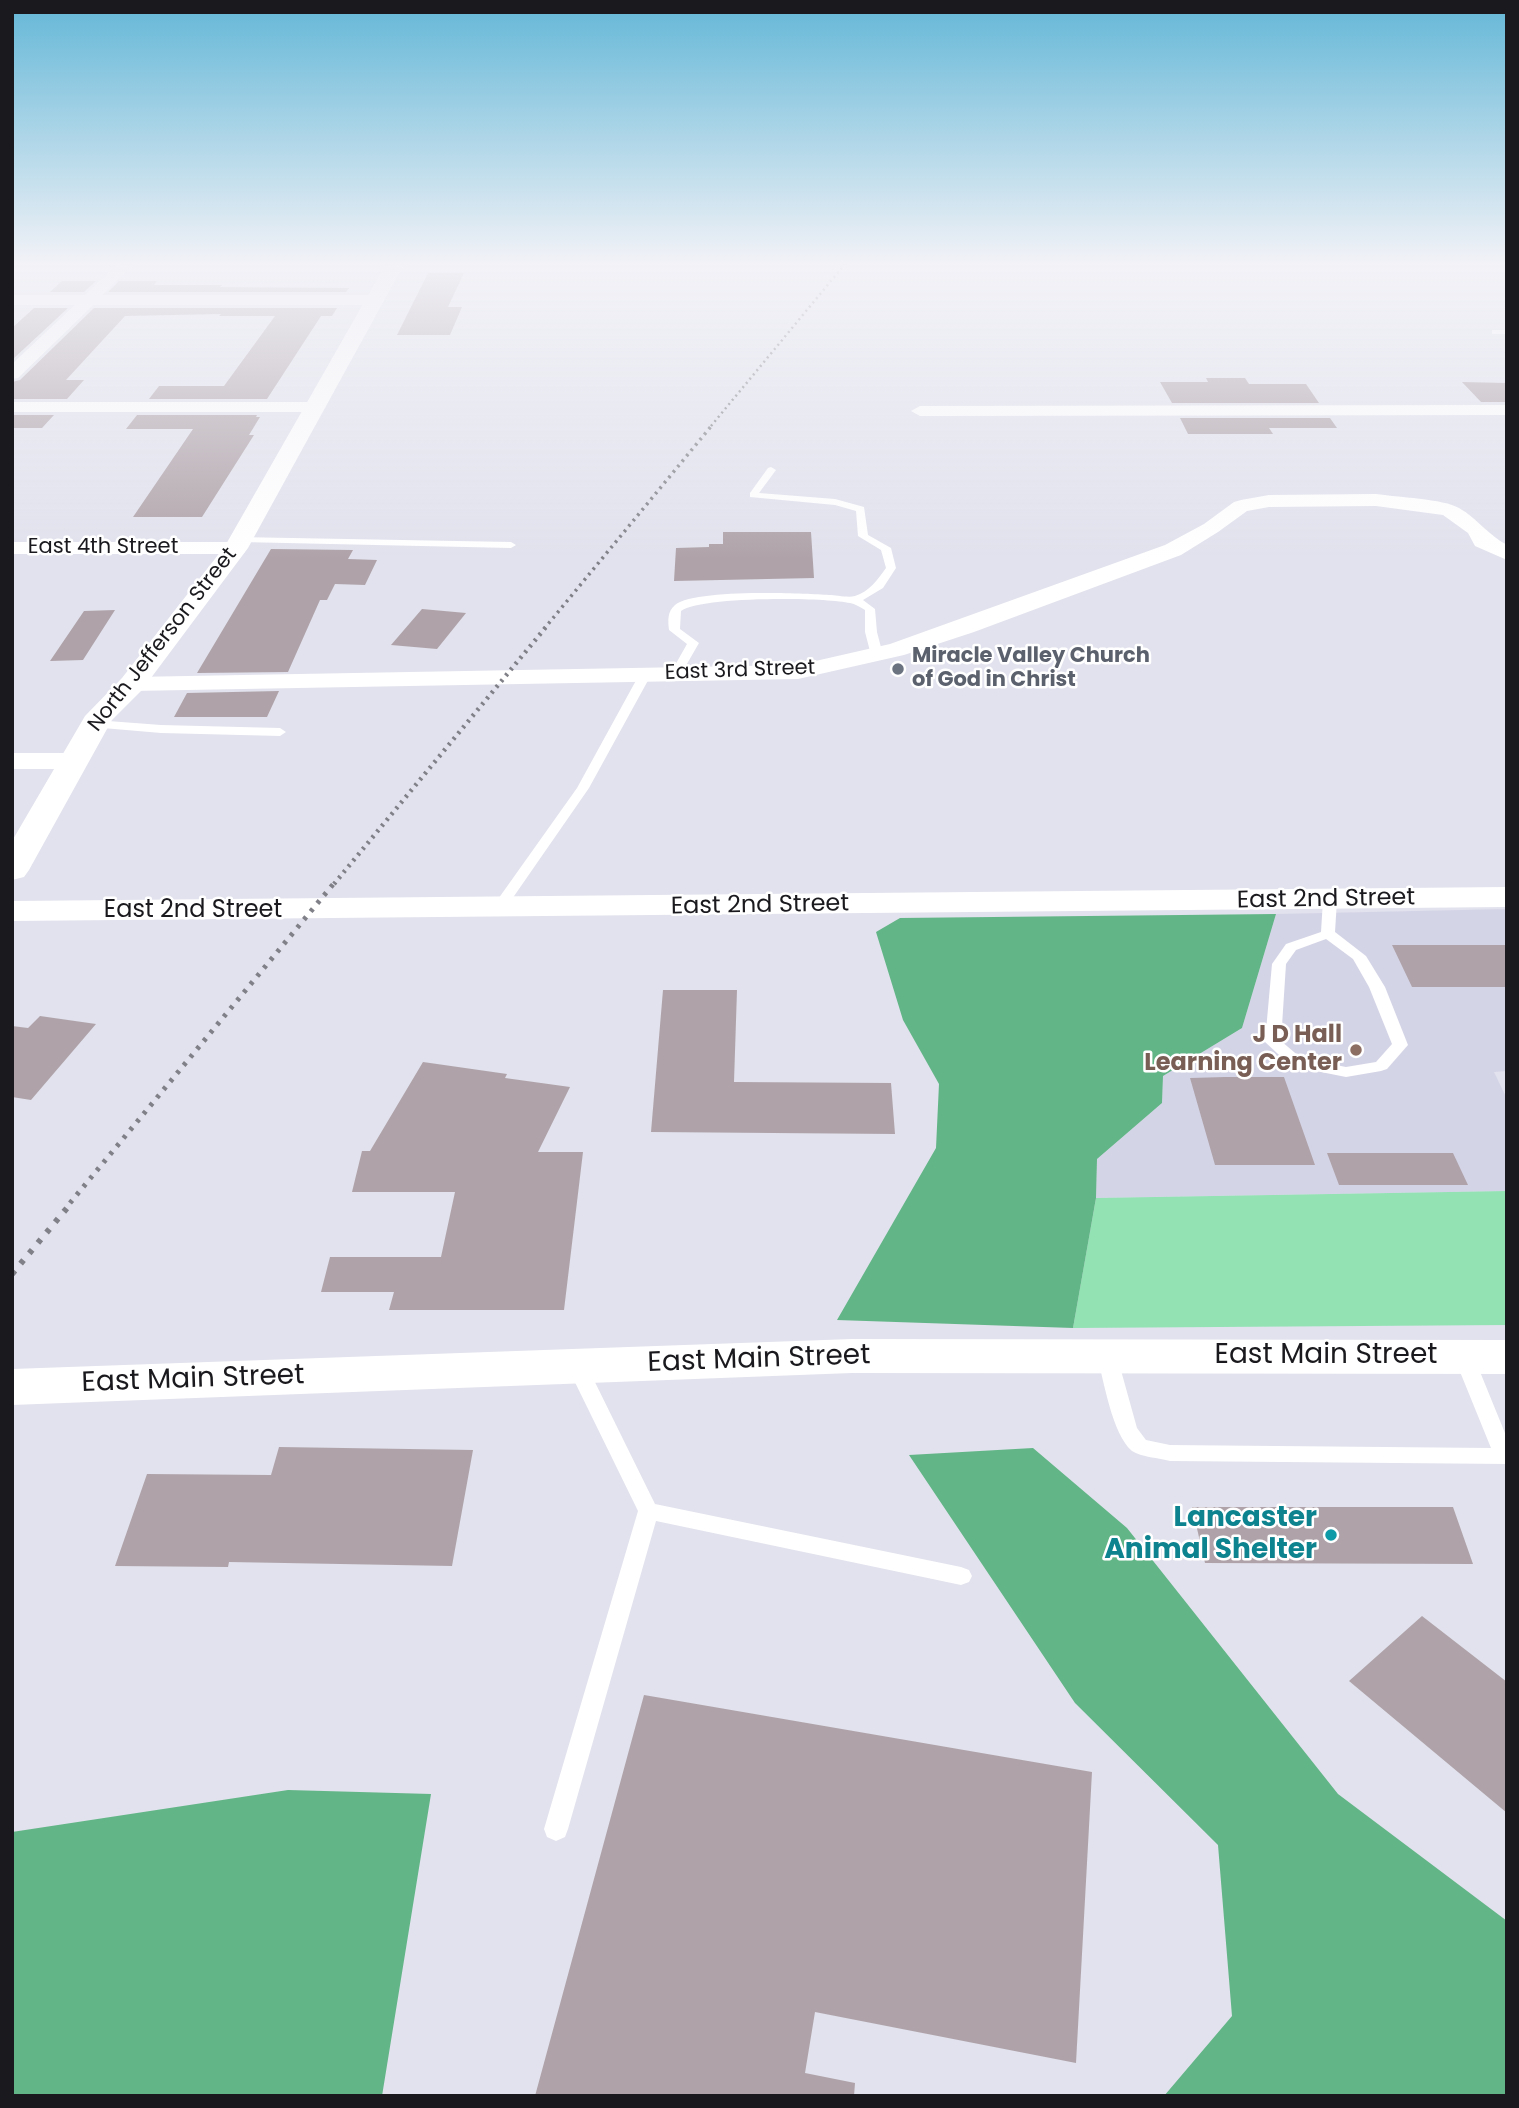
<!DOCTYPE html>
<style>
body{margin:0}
#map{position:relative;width:1519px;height:2108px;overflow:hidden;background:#e1e2ed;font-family:Poppins,sans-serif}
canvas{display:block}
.frame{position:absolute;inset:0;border:14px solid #1a1a1e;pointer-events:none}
</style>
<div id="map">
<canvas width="1519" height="2108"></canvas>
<div class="frame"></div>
</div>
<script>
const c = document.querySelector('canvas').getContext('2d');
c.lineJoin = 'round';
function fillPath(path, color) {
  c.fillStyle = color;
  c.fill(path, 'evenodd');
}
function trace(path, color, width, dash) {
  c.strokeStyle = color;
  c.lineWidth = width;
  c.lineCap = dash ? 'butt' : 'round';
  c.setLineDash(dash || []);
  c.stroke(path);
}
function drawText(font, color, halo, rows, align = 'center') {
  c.font = font + ' Poppins,sans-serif';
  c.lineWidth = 5;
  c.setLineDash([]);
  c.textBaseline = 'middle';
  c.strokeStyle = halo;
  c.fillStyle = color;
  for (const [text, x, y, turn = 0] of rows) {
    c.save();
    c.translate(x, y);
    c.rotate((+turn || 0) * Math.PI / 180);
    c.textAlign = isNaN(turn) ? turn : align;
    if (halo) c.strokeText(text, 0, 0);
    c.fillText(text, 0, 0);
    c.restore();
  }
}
fillPath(new Path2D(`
 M1507,909V1071L1494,1072L1507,1099V1191L1096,1198L1097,1159L1162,1103L1163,1076L1242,1028L1276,914Z`), '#d4d4e7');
fillPath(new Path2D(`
 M1507,1191V1325L1073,1328L1096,1198Z`), '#93e2b4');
fillPath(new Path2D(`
 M1276,914L1242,1028L1163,1076L1162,1103L1097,1159L1096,1198L1073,1328L837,1320L936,1148L939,1084L903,1020L876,932L900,918Z
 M1033,1448L1127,1528L1338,1794L1507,1921V2096H1164L1232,2016L1218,1845L1075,1703L909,1455Z
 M288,1790L431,1794L382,2096H12V1832Z`), '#62b586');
fillPath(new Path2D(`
 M428,273H464L448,307H462L450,335H397Z
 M62,281H96L84,292H50Z
 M119,281H157L154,285H222L220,287L349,288L346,292H108Z
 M34,308H68L12,360V328Z
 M94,308H337L332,316H321L267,399H149L159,386H224L275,316H219L221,314L125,316L66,380H84L67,399H12V382L20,380Z
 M1206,378H1245L1249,384H1306L1319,403H1172L1160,382H1208Z
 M1462,382L1507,383V402H1481Z
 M12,415H54L42,428H12Z
 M137,415H257L256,417H260L249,435H254L202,517H133L193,429H126Z
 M1180,418H1330L1337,428H1269L1273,434H1188Z
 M723,532H811L814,578L674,581L676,548L709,547V544H723Z
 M271,549L353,550L348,559L377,560L365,585L335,584L327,600H320L288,672L197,673Z
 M422,609L466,613L437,649L391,645Z
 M115,610L83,660L50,661L84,611Z
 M279,691L267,717H174L187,693Z
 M1392,945H1507V987H1412Z
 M663,990H737L734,1082L891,1083L895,1134L651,1132Z
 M40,1016L96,1024L31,1100L12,1097V1026L28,1028Z
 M423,1062L507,1074L505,1078L570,1087L538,1152H583L564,1310H389L394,1292H321L330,1257H441L455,1192H352L362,1151H370Z
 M1225,1077H1284L1315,1165H1215L1190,1078Z
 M1327,1153H1453L1468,1185H1339Z
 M279,1447L473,1450L452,1566L229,1562L228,1567L115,1566L147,1474L271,1475Z
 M1192,1507H1453L1473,1564L1205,1563Z
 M1422,1616L1507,1682V1813L1349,1681Z
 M644,1695L1092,1772L1076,2063L815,2012L805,2073L855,2083L854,2096H535Z`), '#afa3a9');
fillPath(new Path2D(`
 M1492,330H1507V334H1492Z
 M771,467L776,470L759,493L835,499L864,507L868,535L891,548L896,568L883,588L863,600L875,609L877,632L883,655L877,658L871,655L865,632V610C860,607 855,604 850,603C824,597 700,596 681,611L680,629L699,643L680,676H672L670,674L687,644L669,630C668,621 667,612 675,605C694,589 800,593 829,595C836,595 848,598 855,596C869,592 878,579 886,568L881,550L858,536L856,511L835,505L750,497V493L768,468Z
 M237,537L511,542L516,545L511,548L241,542L237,541Z
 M645,672L651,675L589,788L503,912H493L491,909L577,788L639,675Z
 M95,720L161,725L280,728L286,732L280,736L161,733L91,727V721Z
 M1330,896L1337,900L1335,932L1366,956L1385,987L1408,1045L1387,1069L1381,1071L1346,1077L1296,1067L1290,1065L1265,1042L1272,964L1286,944L1321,932L1323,900ZM1326,939L1353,959L1369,987L1392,1044L1376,1062L1346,1067L1301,1058L1281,1041L1286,964L1296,950Z
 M1107,1349L1114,1351L1117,1356L1137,1428L1146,1440L1170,1445L1491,1448L1454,1357L1457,1352L1464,1350L1471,1352L1474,1357L1507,1438V1464L1170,1461C1159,1458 1141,1457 1132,1451C1112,1434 1104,1381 1097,1356L1100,1351Z
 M577,1359L584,1361L587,1366L655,1504L961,1567L969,1570L972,1576L969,1582L961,1585L656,1521L568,1829L565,1837L556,1841L547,1837L544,1829L638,1511L567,1366L570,1361Z`), '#fff');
fillPath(new Path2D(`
 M118,264H133L102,295H374L382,300L374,305H93L18,378L12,379V364L75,305H12V295H85Z
 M12,402H317L326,407L317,412H12Z
 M1507,405V415L920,416L911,411L920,406Z
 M1376,494C1396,497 1444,499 1459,508C1478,519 1488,535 1507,545V560L1475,546L1468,533L1443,515L1376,506L1269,507L1247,511L1218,532L1181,555L974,632L904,655L798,679L132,691L123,689L120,684L123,679L132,677L798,665L890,644L1165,545L1204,524L1234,502L1241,500L1269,495Z
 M12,542H236L244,543L247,548L244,553L236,554H12Z
 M12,753H73L82,755L86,761L82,767L73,769H12Z`), '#fff');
fillPath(new Path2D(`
 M386,264H404L248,548L142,690L112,720L29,870L24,877L12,880V841L85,716L122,678L225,546Z
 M1507,887V907L12,921V901Z
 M852,1339L1507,1340V1374L852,1373L12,1405V1369Z`), '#fff');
trace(new Path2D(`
 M711,426L845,264`), '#808088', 2.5, [2, 3.5]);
trace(new Path2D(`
 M544,629L713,424`), '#808088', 3.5, [2.5, 4.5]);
trace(new Path2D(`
 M334,884L546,627`), '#808088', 4.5, [2.5, 5]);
trace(new Path2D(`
 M70,1203L335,882`), '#808088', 5, [3.5, 7]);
trace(new Path2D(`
 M12,1274L72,1202`), '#808088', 6, [4.5, 9]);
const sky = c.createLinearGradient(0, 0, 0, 559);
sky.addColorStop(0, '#63b7d7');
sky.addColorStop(0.47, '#f2f2f7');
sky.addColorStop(1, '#f2f2f700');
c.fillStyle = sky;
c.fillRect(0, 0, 1519, 559);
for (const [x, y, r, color] of [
 [898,669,7,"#6b7280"],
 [1356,1050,7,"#8d6e63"],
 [1331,1535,7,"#0f9aa8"]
]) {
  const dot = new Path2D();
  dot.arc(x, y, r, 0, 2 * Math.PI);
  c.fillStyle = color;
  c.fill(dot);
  trace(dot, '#fff', 2.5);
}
drawText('21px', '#1a1a1e', '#fff', [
 ["East 4th Street",103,548],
 ["North Jefferson Street",163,640,-52],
 ["East 3rd Street",740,671,-2]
]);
drawText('bold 21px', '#5b616d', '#fff', [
 ["Miracle Valley Church",912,657],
 ["of God in Christ",912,681]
], 'left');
drawText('24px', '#1a1a1e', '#fff', [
 ["East 2nd Street",1326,900,-1],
 ["East 2nd Street",760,906,-1],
 ["East 2nd Street",193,911]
]);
drawText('bold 24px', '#785e54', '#fff', [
 ["J D Hall",1342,1036],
 ["Learning Center",1342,1064]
], 'right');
drawText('28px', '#1a1a1e', '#fff', [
 ["East Main Street",1326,1356],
 ["East Main Street",759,1360,-2],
 ["East Main Street",193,1380,-2]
]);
drawText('bold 28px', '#0d838f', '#fff', [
 ["Lancaster",1317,1519],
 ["Animal Shelter",1317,1551]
], 'right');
</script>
